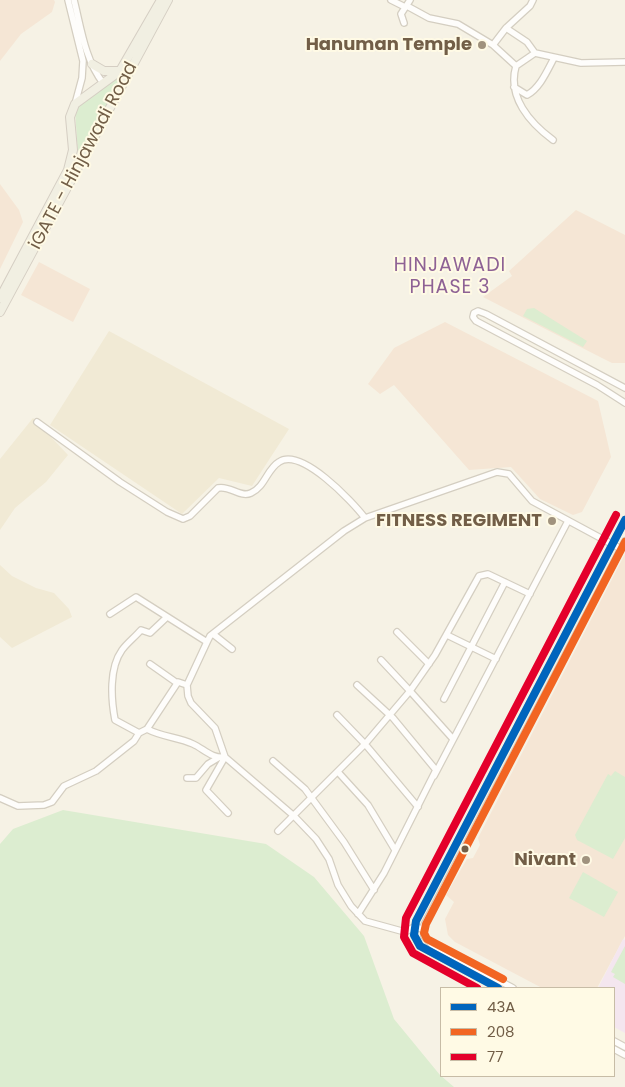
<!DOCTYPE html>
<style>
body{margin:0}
#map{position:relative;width:625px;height:1087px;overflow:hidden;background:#f6f2e5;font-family:Poppins,sans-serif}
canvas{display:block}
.legend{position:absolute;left:440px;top:987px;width:175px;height:90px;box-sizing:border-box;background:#fffae5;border:1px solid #c7bca6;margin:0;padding:6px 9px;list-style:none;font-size:15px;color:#725e47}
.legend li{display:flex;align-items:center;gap:10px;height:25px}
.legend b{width:25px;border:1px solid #c7bca6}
</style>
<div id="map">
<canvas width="625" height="1087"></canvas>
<ul class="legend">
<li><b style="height:6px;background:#0065bd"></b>43A</li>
<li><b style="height:6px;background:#f26522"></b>208</li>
<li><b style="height:6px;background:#e4002b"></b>77</li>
</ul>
</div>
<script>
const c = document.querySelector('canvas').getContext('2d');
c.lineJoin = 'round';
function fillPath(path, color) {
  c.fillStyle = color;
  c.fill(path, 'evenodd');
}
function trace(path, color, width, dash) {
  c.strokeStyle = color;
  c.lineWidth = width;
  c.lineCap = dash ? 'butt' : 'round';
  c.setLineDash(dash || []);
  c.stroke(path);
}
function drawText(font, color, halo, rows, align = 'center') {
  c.font = font + ' Poppins,sans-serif';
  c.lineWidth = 4;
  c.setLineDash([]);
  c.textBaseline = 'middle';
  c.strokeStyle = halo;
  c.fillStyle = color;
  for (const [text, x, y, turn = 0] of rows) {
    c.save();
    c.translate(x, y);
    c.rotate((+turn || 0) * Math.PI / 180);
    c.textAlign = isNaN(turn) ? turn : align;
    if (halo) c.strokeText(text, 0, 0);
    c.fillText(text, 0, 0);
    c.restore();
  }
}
fillPath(new Path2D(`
 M109,331L289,429L252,486L219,478L182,514L50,425Z
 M33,418L68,455L46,482L15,508L0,530V459Z
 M0,565L12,576L36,588L54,593L69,609L72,617L12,648L0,637Z`), '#f1ead5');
fillPath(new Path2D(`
 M0,0H54L55,2L52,12L21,34L0,61Z
 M0,184L19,210L23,222L0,269Z
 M576,210L625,235V363H612L600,357L483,297L512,276L509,271Z
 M39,262L90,289L73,322L21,295Z
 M445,322L598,401L611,457L582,512L573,515L540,499L511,467L469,470L394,385L380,394L368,384L394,348Z
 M625,554V936L597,988H542L455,942L448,935L445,919L454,902L446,895L467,859L473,858L480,845L478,838Z`), '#f5e6d5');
fillPath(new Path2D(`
 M623,939L625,940V1033L614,1027V988H598Z`), '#f4e6ef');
fillPath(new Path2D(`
 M120,75L123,77L82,154L78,155L75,110L81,102Z
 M534,308L587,341L583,347L523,316L527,309Z
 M615,771L625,777V838L613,859L577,840L575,835L608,774L611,776Z
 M63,810L266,844L314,877L364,936L394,1019L440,1075L454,1087H0V844L13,829Z
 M583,872L618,892L604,917L569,898Z
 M625,946V984L613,977L615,974L611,972Z`), '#dcedd0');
const minor = new Path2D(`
 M68,0L83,61L82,78L75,104
 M74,0C81,28 85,60 103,83
 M391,0L405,7
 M533,0L530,6L506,28L493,45L516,66C507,97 530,123 553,140
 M407,6L429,18L458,24L493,45
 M404,23L401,14L410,0
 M506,28L527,42L535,53
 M516,66L535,53L581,63L625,62
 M514,87L527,95C540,88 547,71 554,58
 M625,388L486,314L478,311L474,313L473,317L476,321L597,385L625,403
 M37,422L120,482L167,512L183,519L190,516L218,488C230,485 240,498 251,493C265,487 267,469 279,462C301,447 352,501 365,518
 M110,614L136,597L207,642
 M397,632L429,664
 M213,634L232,649
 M447,635L496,659
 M150,664L177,683
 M357,685L393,718L436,770L384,873L358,914
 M444,699L505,582
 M337,715L365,744L418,807
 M147,729L178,682L187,685
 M139,733L115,720C111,699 109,668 122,650C127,643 135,637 141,630L150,633L167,617
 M453,739L410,691L435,655L479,576L488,574L530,594
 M225,757L206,790L228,813
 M273,761L305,789L344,842L374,890
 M338,772L368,805L395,850
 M434,776L568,521
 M187,778H196L208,764L218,758
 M0,798L18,806L44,805L52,802L64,786L96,771L134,741L139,733L147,729C162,737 178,737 193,744C204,749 212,759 225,757
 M278,831L365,744L410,691L381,660
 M423,929L414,927L405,932L365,921L351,906L338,885L329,859L316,839L294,816L225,757L215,728L191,703L188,696L187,685L207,642L210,636L344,531L365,518L497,472L509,474L532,501L621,549
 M498,988L420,946L414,935L416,921L625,520
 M513,988L432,945L424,936V925L625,541
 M614,1041L625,1047
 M614,1049L625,1055`);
const major = new Path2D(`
 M92,64L104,71H117
 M0,298L68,170L73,150L70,117L75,104L120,71L161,0
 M0,312L168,0`);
trace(minor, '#d4cec1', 8);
trace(major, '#d5cec3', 10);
trace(minor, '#fefdfb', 5.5);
trace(major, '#f1efe2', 8);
trace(new Path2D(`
 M498,988L420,946L414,935L416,921L625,520`), '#0065bd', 8);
trace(new Path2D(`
 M503,979L427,939L424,933L426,924L625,542`), '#f26522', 8);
trace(new Path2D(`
 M477,988L413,953L404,937L406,918L616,515`), '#e4002b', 8);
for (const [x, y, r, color] of [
 [482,45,5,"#a0927e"],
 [552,521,5,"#a0927e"],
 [465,849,4.5,"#725e47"],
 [586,860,5,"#a0927e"]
]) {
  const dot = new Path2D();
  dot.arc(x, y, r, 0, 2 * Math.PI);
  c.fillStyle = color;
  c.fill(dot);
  trace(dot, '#fffae5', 2);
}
drawText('bold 18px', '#725e47', '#fffae5', [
 ["Hanuman Temple",472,45],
 ["FITNESS REGIMENT",542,521],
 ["Nivant",576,860]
], 'right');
drawText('18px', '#725e47', '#fffae5', [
 ["iGATE - Hinjawadi Road",84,156,-62]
]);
c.letterSpacing = '1px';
drawText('19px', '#8e6295', '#fffae5', [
 ["HINJAWADI",450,266],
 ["PHASE 3",450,288]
]);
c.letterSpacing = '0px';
</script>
